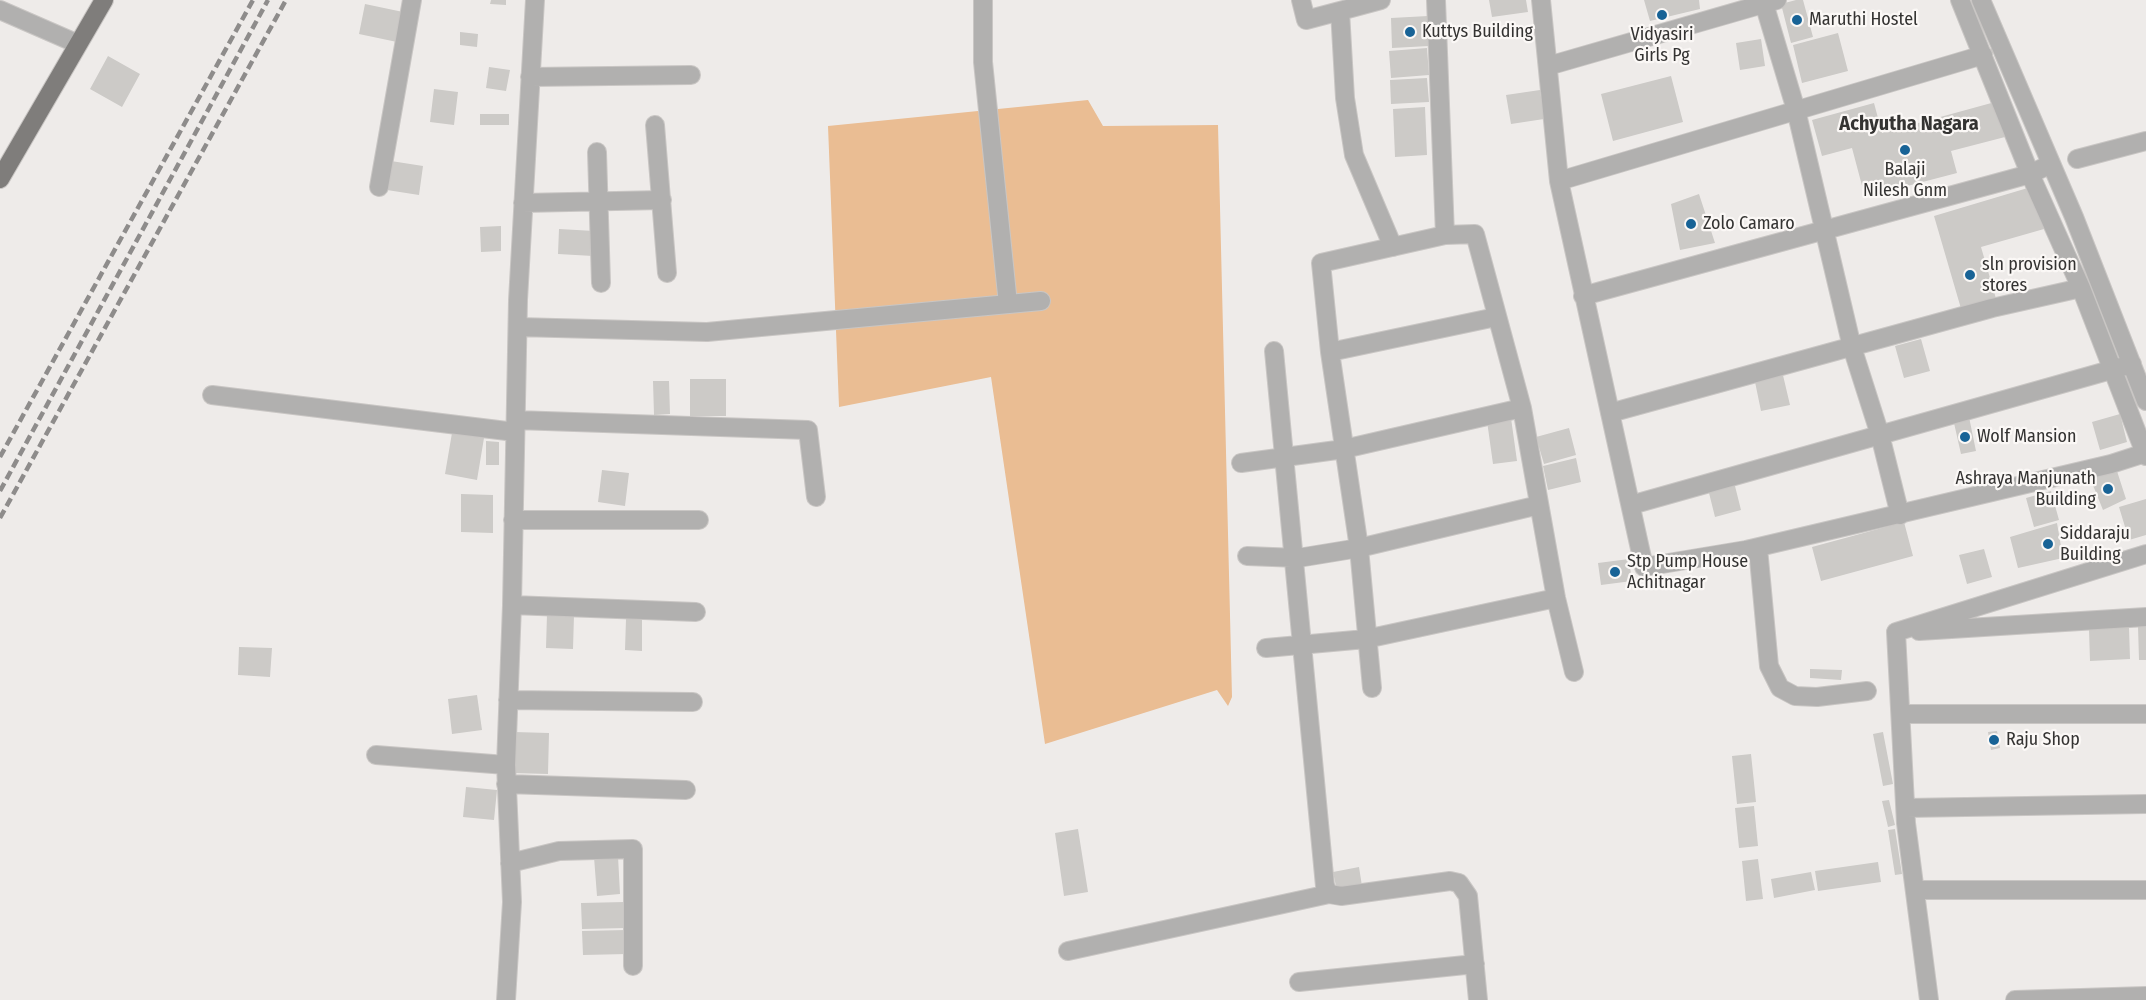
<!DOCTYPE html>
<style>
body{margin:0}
canvas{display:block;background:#eeebe9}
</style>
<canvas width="2146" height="1000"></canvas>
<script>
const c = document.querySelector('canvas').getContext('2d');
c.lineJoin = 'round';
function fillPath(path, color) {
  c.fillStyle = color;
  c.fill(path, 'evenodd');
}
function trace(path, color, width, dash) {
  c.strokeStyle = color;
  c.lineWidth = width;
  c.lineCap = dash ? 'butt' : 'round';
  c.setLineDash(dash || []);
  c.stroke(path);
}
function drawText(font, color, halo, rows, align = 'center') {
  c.font = font + ' "Fira Sans Condensed",sans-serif';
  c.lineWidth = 4.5;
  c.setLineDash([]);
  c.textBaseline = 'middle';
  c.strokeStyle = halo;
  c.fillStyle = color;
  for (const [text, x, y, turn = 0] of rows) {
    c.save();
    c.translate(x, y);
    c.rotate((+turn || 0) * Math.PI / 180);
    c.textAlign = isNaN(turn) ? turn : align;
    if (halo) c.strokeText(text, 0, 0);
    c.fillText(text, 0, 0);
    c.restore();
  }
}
fillPath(new Path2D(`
 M1088,100L1103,126L1218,125L1232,697L1228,706L1217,690L1045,744L991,377L839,407L828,126Z`), '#eabd93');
fillPath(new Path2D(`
 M491,0H506V5L490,4Z
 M1489,0H1526L1528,12L1492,17Z
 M1644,0H1699L1700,9L1650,21Z
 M1796,0H1803L1813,37L1791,43L1781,4Z
 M365,4L403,12L397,42L359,34Z
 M1428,16L1429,46L1392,48L1391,18Z
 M460,32L478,34L477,47L460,45Z
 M1838,33L1848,71L1802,83L1793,45Z
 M1761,39L1765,66L1740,70L1736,43Z
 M1427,48L1429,75L1391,78L1389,51Z
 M108,56L140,74L122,107L90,89Z
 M489,67L510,70L506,91L486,88Z
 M1671,76L1683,122L1613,141L1601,94Z
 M1427,78L1429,102L1391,104L1390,80Z
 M434,89L458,92L454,125L430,122Z
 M1540,90L1544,119L1511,124L1506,95Z
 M1995,102L2005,137L1951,151L1957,173L1865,197L1852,148L1822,156L1812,120L1874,103L1882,133Z
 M1425,107L1427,155L1395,157L1393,109Z
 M480,114H509V125H480Z
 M391,161L423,166L419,195L387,190Z
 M2031,187L2044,229L1981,247L1997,302L1962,312L1934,216Z
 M1699,194L1715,243L1680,250L1671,204Z
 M501,226V251L481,252L480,227Z
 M559,229L594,231L593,256L558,254Z
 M1921,339L1930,371L1904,378L1895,346Z
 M1782,371L1790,405L1761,411L1754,377Z
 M690,379H726V416H690Z
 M653,381H669L670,414L654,415Z
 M2120,414L2127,442L2100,450L2092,422Z
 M1969,417L1976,451L1961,454L1954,423Z
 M1511,418L1517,461L1493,464L1487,421Z
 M1569,428L1576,455L1544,464L1536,437Z
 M452,433L484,438L477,480L445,474Z
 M486,441L499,442V465H486Z
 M1576,458L1581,482L1548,490L1543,466Z
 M2116,468L2126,499L2103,510L2090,478Z
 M602,470L629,473L625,506L598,502Z
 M1734,482L1741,510L1715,517L1708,489Z
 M2051,491L2059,520L2034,527L2026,498Z
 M461,494L493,495V533L461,532Z
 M2146,499V535L2129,540L2119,507Z
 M1904,522L1913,556L1821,581L1812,547Z
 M2057,523L2063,558L2018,568L2010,537Z
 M1984,549L1992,577L1967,584L1959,555Z
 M1629,559L1632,581L1601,585L1598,563Z
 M547,614L574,615L573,649L546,648Z
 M626,619H642V651L625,650Z
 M2146,625V660H2139L2138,626Z
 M2129,627L2130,659L2090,661L2089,629Z
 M239,647L272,648L270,677L238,675Z
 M1810,669L1842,670L1841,680L1810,678Z
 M477,695L482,730L452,734L448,699Z
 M1997,731L2000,748L1991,750L1988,732Z
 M514,732L549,733L548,774L513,773Z
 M1883,732L1893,784L1883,786L1873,734Z
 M1751,754L1756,802L1737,804L1732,756Z
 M466,787L497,790L494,820L463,817Z
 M1889,800L1895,825L1888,827L1882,801Z
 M1754,806L1758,846L1739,848L1735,808Z
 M1078,829L1088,892L1064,896L1055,833Z
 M1895,829L1902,874L1895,875L1888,830Z
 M618,856L620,894L597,896L594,857Z
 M1758,859L1763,899L1746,901L1742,861Z
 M1878,862L1881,882L1818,891L1815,871Z
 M1359,867L1362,886L1337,891L1333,872Z
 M1811,872L1815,890L1774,898L1771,879Z
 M625,902L626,928L582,929L581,903Z
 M627,930V954L583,955L582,931Z`), '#cccac7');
const minor = new Path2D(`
 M983,0V62L1008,304
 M1301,0L1306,20L1340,11L1345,98L1354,155L1393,247
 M1436,0L1445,235L1475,234L1522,408L1556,598L1574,672
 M1541,0L1559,181L1644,567L1746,550L2111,464L2145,453
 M1763,0L1796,110L1852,347L1880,435L1900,515
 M1960,0L2030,174L2081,288L2146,456
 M1981,0L2074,217L2146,401
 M0,10L78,44
 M1340,11L1381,0
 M1548,66L1777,0
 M530,77L691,75
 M655,125L667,273
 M597,152L601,283
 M2077,159L2146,141
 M1559,181L1983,55
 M379,187L412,0
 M523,203L662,200
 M1583,296L2030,174L2051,164
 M518,327L707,332L1041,301
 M1274,351L1325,886L1329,894L1341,896L1450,881L1459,883L1468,896L1478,1000
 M1330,352L1496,317
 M212,395L515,432
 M1610,413L1992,308L2081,288
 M516,420L808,430L816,497
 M1241,463L1344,449L1522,408
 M1631,505L2132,364
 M513,520H699
 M1758,548L1769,666L1780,688L1795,696L1817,697L1867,691
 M1247,556L1298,558L1359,548L1539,505
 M512,605L696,612
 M1919,631L2146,617
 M1896,632L1906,823L1929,1000
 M1896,632L2146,554
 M1266,648L1366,639L1556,598
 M1372,688L1359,548L1330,352L1321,263L1445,235
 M508,700L693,702
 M1901,714H2146
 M376,755L506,765
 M506,784L686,790
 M1906,808L2146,804
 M510,863L559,851L633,849V966
 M1915,890H2146
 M1068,951L1329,894
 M1299,982L1475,964
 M506,1000L512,902L506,765L512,605L518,300L535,0
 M2015,1000L2146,996`);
const major = new Path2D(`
 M0,179L104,0`);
trace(minor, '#c9c6c4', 20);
trace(major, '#c9c6c4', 20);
trace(minor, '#b1b0af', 18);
trace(major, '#7f7d7b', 18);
trace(new Path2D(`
 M0,457L253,0
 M0,491L268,0
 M0,518L286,0`), '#8e8c8b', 4.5, [9, 4.5]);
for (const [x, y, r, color] of [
 [1662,15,6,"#186396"],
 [1797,20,6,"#186396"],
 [1410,32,6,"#186396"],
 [1905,150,6,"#186396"],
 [1691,224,6,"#186396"],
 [1970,275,6,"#186396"],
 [1965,437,6,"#186396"],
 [2108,489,6,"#186396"],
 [2048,544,6,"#186396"],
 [1615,572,6,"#186396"],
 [1994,740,6,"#186396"]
]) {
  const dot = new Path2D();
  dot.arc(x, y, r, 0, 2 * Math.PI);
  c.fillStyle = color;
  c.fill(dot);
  trace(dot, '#fbf8f6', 2);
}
drawText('18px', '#343332', '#fbf8f6', [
 ["Maruthi Hostel",1809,20],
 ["Kuttys Building",1422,32],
 ["Vidyasiri",1662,35,"center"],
 ["Girls Pg",1662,56,"center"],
 ["Balaji",1905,170,"center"],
 ["Nilesh Gnm",1905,191,"center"],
 ["Zolo Camaro",1703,224],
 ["sln provision",1982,265],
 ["stores",1982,286],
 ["Wolf Mansion",1977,437],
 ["Ashraya Manjunath",2096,479,"right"],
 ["Building",2096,500,"right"],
 ["Siddaraju",2060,534],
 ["Building",2060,555],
 ["Stp Pump House",1627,562],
 ["Achitnagar",1627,583],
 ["Raju Shop",2006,740]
], 'left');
drawText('bold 20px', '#343332', '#fbf8f6', [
 ["Achyutha Nagara",1909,124]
]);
</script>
